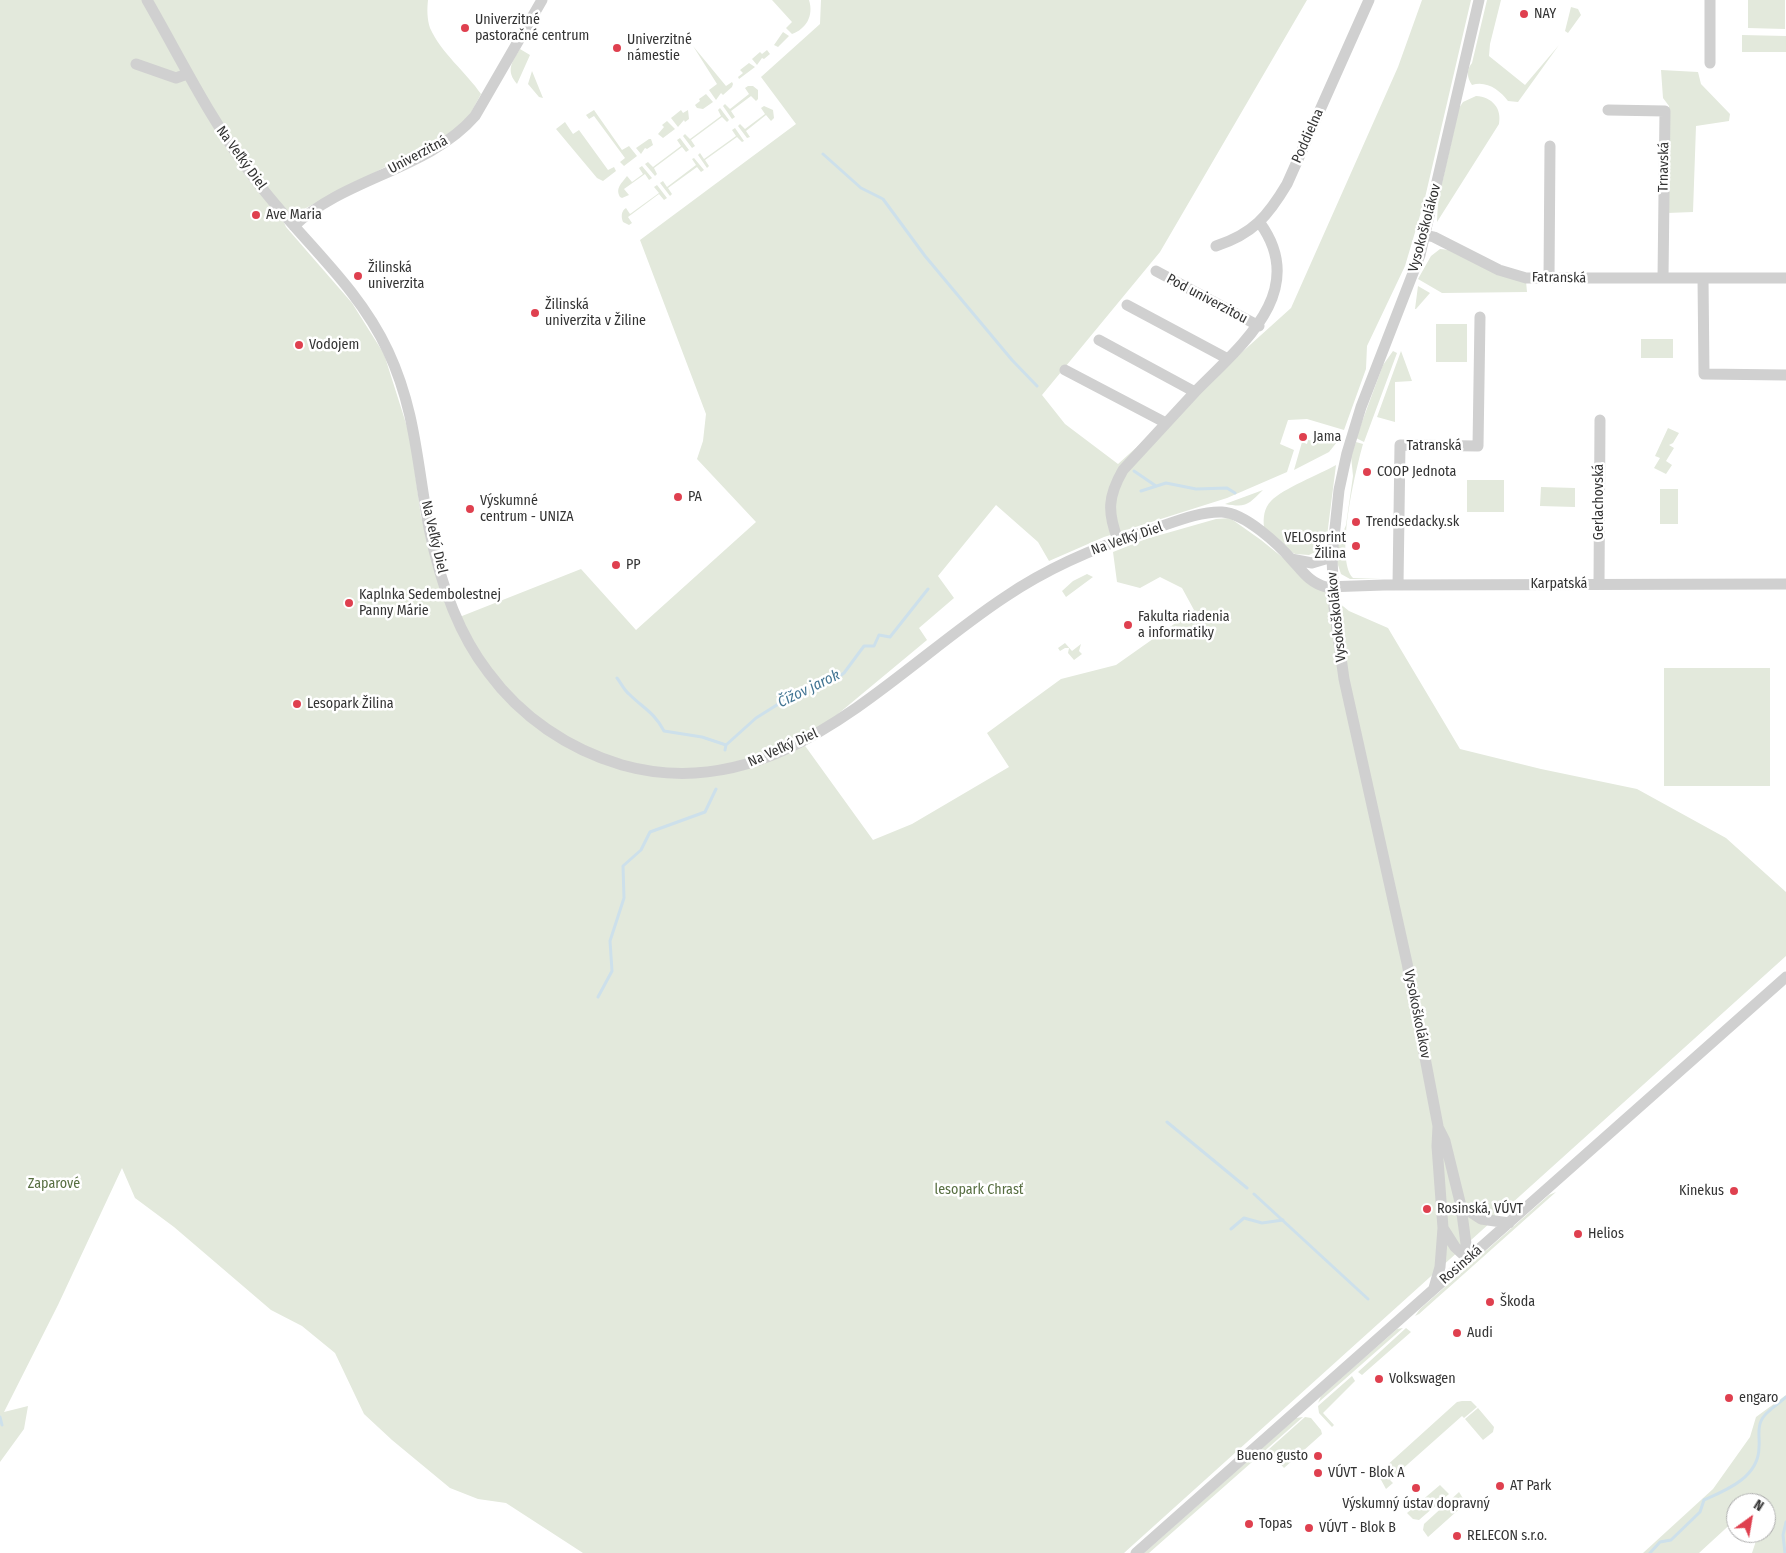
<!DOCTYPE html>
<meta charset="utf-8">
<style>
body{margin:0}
#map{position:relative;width:1786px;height:1553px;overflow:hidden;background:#fff;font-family:"Fira Sans Condensed",sans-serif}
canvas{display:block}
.north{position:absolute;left:1726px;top:1493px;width:50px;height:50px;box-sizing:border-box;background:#fff;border:1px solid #adadad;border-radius:50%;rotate:32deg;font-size:14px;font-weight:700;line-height:20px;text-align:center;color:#333}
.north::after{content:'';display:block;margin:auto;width:18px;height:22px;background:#df404f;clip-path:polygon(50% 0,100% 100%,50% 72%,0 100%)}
</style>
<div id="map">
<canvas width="1786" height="1553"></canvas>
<div class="north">N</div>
</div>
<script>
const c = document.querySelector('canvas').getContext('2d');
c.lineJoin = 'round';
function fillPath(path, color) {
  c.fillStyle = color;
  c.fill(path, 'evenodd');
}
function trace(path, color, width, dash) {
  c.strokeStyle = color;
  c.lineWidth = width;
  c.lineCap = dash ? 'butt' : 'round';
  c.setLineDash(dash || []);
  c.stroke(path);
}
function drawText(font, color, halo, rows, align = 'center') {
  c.font = font + ' "Fira Sans Condensed",sans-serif';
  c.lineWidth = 5;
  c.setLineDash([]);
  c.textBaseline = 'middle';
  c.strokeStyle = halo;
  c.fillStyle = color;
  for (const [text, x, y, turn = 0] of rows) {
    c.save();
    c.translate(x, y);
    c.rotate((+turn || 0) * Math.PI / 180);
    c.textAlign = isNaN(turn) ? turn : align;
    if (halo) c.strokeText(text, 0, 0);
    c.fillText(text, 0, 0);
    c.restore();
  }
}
fillPath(new Path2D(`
 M0,0H428C427,9 427,19 430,28C441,53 466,72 481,94L464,126L283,220L286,227L352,303L384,354L410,436L421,517L457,618L581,569L636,630L756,522L697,459L703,441L706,414L640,240L796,124L761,77L820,24L821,0H1307L1160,252L1042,395L1065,424L1118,464L1291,308L1398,67L1422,0H1471L1424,202L1405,266L1367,346L1366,369L1344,430L1307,419L1288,420L1280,444L1294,450L1287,472L1227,498L1104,537L1049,561L1038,542L996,505L938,576L954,598L919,628L927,640L803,743L873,840L912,824L1009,767L987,733L1061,679L1116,665L1194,610L1182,588L1160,577L1140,588L1117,582L1113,552L1146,539L1216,519L1230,518L1261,540L1349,611L1388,628L1460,749L1541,769L1637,789L1726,838L1786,892V956L1124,1553H583L506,1503L478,1499L450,1488L392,1440L364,1414L335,1353L302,1326L271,1310L174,1227L135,1198L122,1168L58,1305L4,1412L28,1406L24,1429L0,1462Z
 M772,0H809C814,16 806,29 792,34L786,28L792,22Z
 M1487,0H1501L1490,44L1489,56L1525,85L1559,45L1518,102L1508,101C1500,90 1486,80 1472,85C1467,78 1466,70 1472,63Z
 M1748,0H1785V29L1748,28Z
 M1571,7L1578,9L1581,15L1568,33L1565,31Z
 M783,32L789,36L778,47L774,45Z
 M1742,35L1786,36V52H1742Z
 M693,46L726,86L732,82L733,84L732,87L723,95L721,93L716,100L709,90L717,84Z
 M520,49L530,55L517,84C506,71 511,63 520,49Z
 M767,50L770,54L764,59L762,58L757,65L752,59L760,52L762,54Z
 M749,63L755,67L739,79L738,77L743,73L740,70Z
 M1661,70L1698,72L1701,84L1730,114L1729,121L1696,126L1693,212L1667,213L1669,106L1663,98Z
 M532,71L543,98L539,97L528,84Z
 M748,86H753L758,90V99L756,101L751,96L731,111L735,117L732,119L723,106L725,104L730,109L749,94L745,88Z
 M706,94L713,102L703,109L697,108L695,105L700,101L699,99Z
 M1476,96C1492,97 1502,108 1499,124L1437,222L1438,201L1459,108L1463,102Z
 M764,106L773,110L774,118L771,121L766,115L746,131L750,137L747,138L738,126L740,124L745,129L765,114L761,108Z
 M720,108L729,120L727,122L722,117L691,140L695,146L692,148L683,136L685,134L690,139L721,116L718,110Z
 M594,110L622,150L629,146L637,156L624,166L620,162L625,158L594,116L589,119L586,115Z
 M681,110L683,113L688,110L689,119L685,122L684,120L678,127L671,118Z
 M667,121L675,129L663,138L658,134L664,127L662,125Z
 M565,122L573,134L579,130L608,170L614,167L616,171L603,181L597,178L556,129Z
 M735,128L744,141L742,142L737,137L705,160L709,166L707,168L698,155L700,153L704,159L736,136L732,130Z
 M680,138L689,150L686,152L682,147L654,168L657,174L655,176L645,164L648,162L653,167L681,146L677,140Z
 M649,139H651L653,145L647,149L645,148L641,154L636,148Z
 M694,158L704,170L701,172L697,167L668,188L672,194L670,196L660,183L663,181L667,187L696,165L692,159Z
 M642,166L652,178L649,180L645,174L624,189L629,195L622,198L620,197C615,188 622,183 627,176L632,182L643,174L639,168Z
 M657,185L667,198L664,200L659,194L628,217L632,223L629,225L623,222C621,217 621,211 626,208L630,214L659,193L654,187Z
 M1440,249L1450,250L1526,281L1527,292L1442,293L1418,279L1431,256Z
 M1418,286L1430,293L1416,309H1415Z
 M1436,324H1467V362H1436Z
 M1641,339H1673V358H1641Z
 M1393,351L1397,353L1364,442L1356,438L1383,365Z
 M1401,351L1412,381L1395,382V422L1377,417Z
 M1668,428L1679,433L1673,443L1669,445L1674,448L1666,461L1672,465L1666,474L1654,468L1660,458L1655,456Z
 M1316,430L1341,437L1329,452L1294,470L1302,442L1307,444L1308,440L1313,441Z
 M1356,442L1363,444C1356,469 1334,558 1353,578L1381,579H1350L1341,574L1337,562L1338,545L1346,525L1353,476L1351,456Z
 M1336,465L1327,536L1319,550L1309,555L1295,554L1290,551L1264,527C1263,518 1264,508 1271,501C1282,489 1320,474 1336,465Z
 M1467,480H1504V512H1467Z
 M1541,487L1575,488V507L1540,506Z
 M1660,489H1678V524H1660Z
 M1263,490C1248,504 1248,508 1225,504Z
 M1087,574L1093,577L1066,597L1062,591L1073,581Z
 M1065,643L1072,651L1081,644L1079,651L1082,654L1074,660L1068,653L1069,648H1065L1060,651L1058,648Z
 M1664,668H1770V786H1664Z
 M1556,1192L1419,1314L1415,1316L1420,1309L1549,1195Z
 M1403,1328L1320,1401L1318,1403L1321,1396L1397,1329Z
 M1406,1328L1411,1332L1362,1375L1358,1372Z
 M1352,1376L1355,1381L1323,1413L1334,1425L1332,1427L1319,1413L1318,1406Z
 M1786,1395V1553H1752L1756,1541L1754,1533H1766V1503H1736V1519L1699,1553H1643L1713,1489L1750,1437L1756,1417Z
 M1462,1401H1471L1477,1407L1464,1418L1462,1416L1390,1480L1393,1483L1386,1489L1380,1478L1384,1468L1457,1402Z
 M1478,1408L1494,1427L1493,1432L1483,1440L1465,1419Z
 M1303,1417L1149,1553H1144L1296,1418Z
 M1305,1417L1311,1418L1321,1430L1322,1434L1284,1468L1268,1450Z
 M1440,1485L1449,1494L1419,1520L1413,1519L1407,1513Z
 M1459,1492L1466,1503L1428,1537L1423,1530L1424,1524Z`), '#e3e9dc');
trace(new Path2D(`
 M823,154L861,188L883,199L925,256L1012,360L1037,386
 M1134,471L1156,486
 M1141,491L1166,483L1196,489L1227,488L1235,493
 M617,678C621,683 624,690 629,694C643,708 654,712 664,731L702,737L726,745
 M725,750L726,745L756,718L796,693L833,681L844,673L864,646H874L879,635L890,637L928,589
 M598,997L612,971L610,941L624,898L623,866L641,850L650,832L705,812L716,789
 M1167,1122L1247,1188
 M1254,1194L1368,1299
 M1231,1229L1244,1218L1262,1223L1283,1220
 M0,1417L2,1425
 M1650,1553L1660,1542L1671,1540L1700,1512L1704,1500C1727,1490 1759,1477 1759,1447C1760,1438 1757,1430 1761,1421C1764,1412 1779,1404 1786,1397
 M1785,1553L1783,1535L1786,1522`), '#cde0eb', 3);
trace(new Path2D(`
 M147,0C182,61 212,123 255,179C298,237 357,284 388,351C416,411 417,465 429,528C439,577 457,632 488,672C521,717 568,749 622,765C778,809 888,674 1005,597C1049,567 1096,547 1147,531C1170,524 1198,511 1222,512C1245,513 1278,544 1293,561C1303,572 1310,583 1326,587L1384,585L1786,584
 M1710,0V63
 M136,64L176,78L187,74
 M1608,110L1665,111L1663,278
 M294,226C346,177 428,170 475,116L542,0
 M1425,235L1434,237L1499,270L1526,278H1786
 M1216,246C1253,234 1268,216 1287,184L1369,0
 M1156,271L1259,326
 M1549,278L1550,146
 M1703,278L1704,374L1786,375
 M1127,305L1228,359
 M1099,340L1195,392
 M1065,370L1166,423
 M1118,540C1107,512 1108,496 1123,470C1147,444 1171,418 1195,392C1240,346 1310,292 1260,223
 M1291,559L1312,563L1332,557
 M1599,584L1600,420
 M1398,585L1400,445L1478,446L1480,317
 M1439,1129L1445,1141L1461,1206L1468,1259
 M1461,1206L1481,1219L1509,1223
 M1468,1259L1455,1247L1443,1228L1437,1146L1438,1126L1407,963L1344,679L1334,607L1332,557L1339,490L1347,453L1361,407L1420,255L1479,0
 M1434,1288L1440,1267L1443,1228
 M1136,1553L1786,977`), '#d0d0d0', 11);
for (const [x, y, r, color] of [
 [1524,14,5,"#df404f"],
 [465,28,5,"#df404f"],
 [617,48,5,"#df404f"],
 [256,215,5,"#df404f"],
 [358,276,5,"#df404f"],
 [535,313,5,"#df404f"],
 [299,345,5,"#df404f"],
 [1303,437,5,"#df404f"],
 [1367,472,5,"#df404f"],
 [678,497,5,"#df404f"],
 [470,509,5,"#df404f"],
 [1356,522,5,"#df404f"],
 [1356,546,5,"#df404f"],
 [616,565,5,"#df404f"],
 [349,603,5,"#df404f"],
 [1128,625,5,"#df404f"],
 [297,704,5,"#df404f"],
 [1734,1191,5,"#df404f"],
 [1427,1209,5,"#df404f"],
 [1578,1234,5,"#df404f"],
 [1490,1302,5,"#df404f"],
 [1457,1333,5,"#df404f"],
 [1379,1379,5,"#df404f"],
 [1729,1398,5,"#df404f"],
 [1318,1456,5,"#df404f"],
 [1318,1473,5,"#df404f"],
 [1500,1486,5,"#df404f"],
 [1416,1488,5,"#df404f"],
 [1249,1524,5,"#df404f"],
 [1309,1528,5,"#df404f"],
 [1457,1536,5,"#df404f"]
]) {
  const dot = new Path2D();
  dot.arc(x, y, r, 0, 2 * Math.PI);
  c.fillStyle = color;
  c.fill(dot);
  trace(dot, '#fff', 2);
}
drawText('14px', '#333', '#fff', [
 ["NAY",1534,14],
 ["Univerzitné",475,20],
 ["pastoračné centrum",475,36],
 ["Univerzitné",627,40],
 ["námestie",627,56],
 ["Ave Maria",266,215],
 ["Žilinská",368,268],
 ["univerzita",368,284],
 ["Žilinská",545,305],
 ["univerzita v Žiline",545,321],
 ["Vodojem",309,345],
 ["Jama",1313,437],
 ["COOP Jednota",1377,472],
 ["PA",688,497],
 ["Výskumné",480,501],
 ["centrum - UNIZA",480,517],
 ["Trendsedacky.sk",1366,522],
 ["VELOsprint",1346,538,"right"],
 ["Žilina",1346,554,"right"],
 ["PP",626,565],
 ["Kaplnka Sedembolestnej",359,595],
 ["Panny Márie",359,611],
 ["Fakulta riadenia",1138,617],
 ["a informatiky",1138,633],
 ["Lesopark Žilina",307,704],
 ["Kinekus",1724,1191,"right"],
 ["Rosinská, VÚVT",1437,1209],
 ["Helios",1588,1234],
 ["Škoda",1500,1302],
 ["Audi",1467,1333],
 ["Volkswagen",1389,1379],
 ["engaro",1739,1398],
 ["Bueno gusto",1308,1456,"right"],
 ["VÚVT - Blok A",1328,1473],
 ["AT Park",1510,1486],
 ["Výskumný ústav dopravný",1416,1504,"center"],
 ["Topas",1259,1524],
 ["VÚVT - Blok B",1319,1528],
 ["RELECON s.r.o.",1467,1536]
], 'left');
drawText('14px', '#333', '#fff', [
 ["Poddielna",1308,136,-66],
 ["Univerzitná",418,155,-28],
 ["Na Veľký Diel",241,158,54],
 ["Trnavská",1664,167,-89],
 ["Vysokoškolákov",1425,228,-75],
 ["Fatranská",1559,278,1],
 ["Pod univerzitou",1207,299,28],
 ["Tatranská",1434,446],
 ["Gerlachovská",1599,502,-90],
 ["Na Veľký Diel",434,537,77],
 ["Na Veľký Diel",1127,539,-19],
 ["Karpatská",1559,584],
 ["Vysokoškolákov",1337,617,-96],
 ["Na Veľký Diel",783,748,-24],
 ["Vysokoškolákov",1417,1014,79],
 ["Rosinská",1461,1265,-41]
]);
drawText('14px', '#576e41', '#fff', [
 ["Zaparové",54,1184],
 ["lesopark Chrasť",979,1190]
]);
drawText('italic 15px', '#427593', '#fff', [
 ["Čížov jarok",809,689,-26]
]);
</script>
